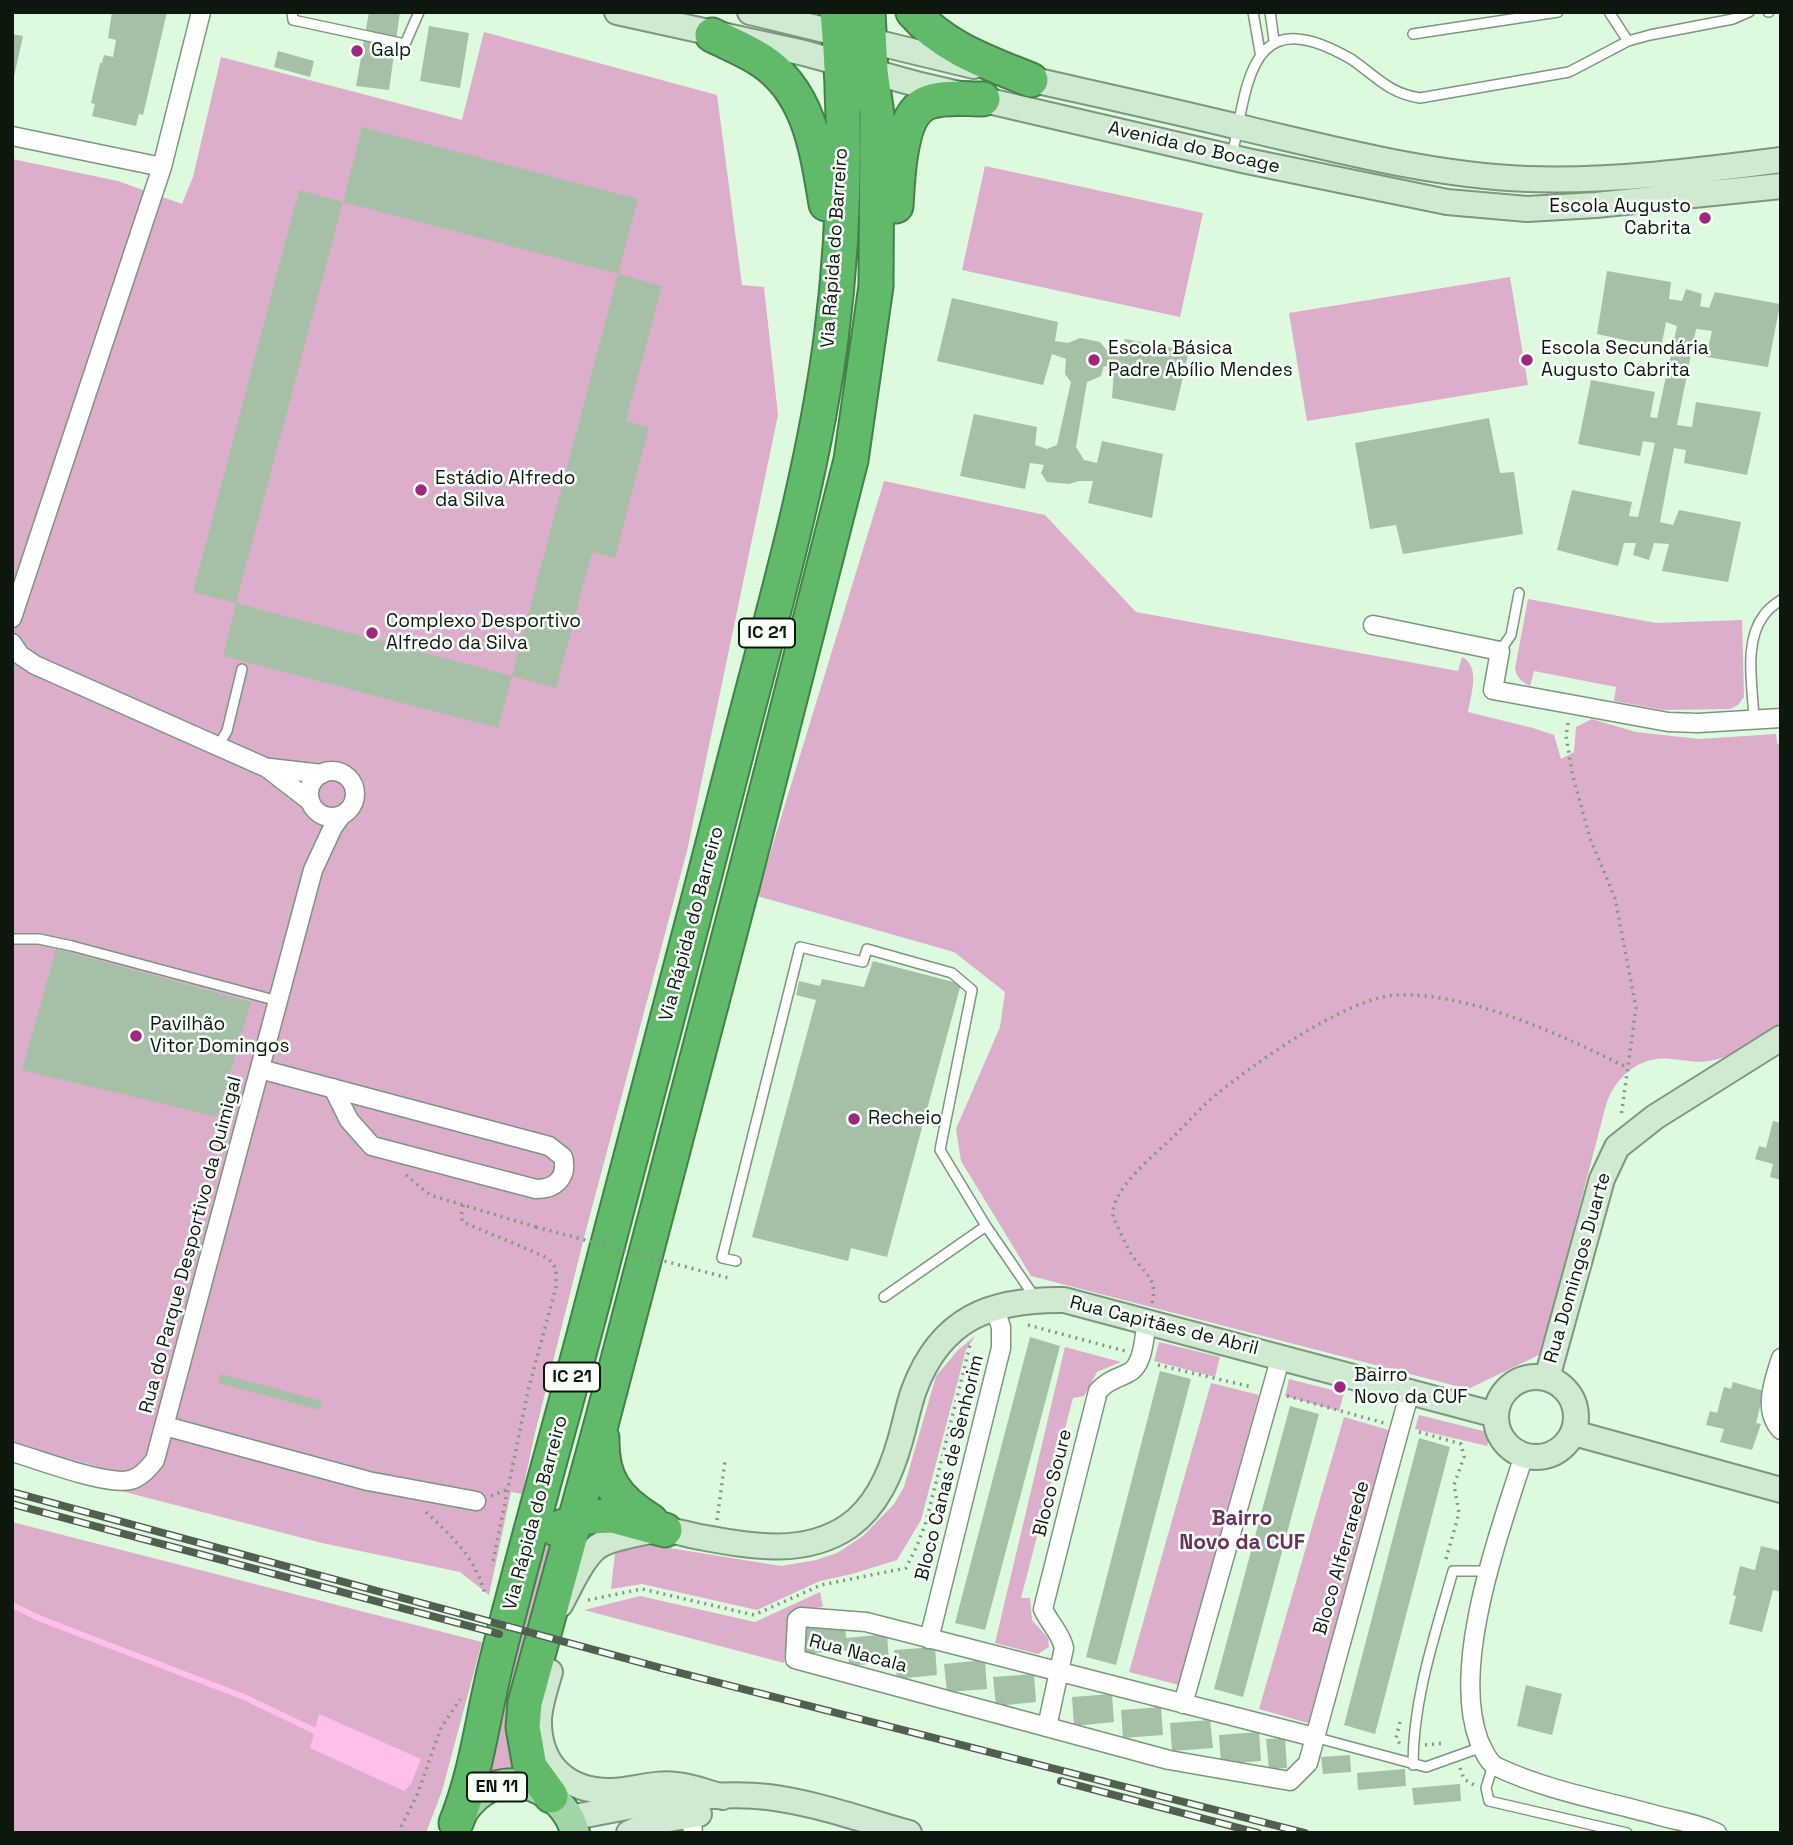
<!DOCTYPE html>
<meta charset="utf-8">
<style>
body{margin:0}
#map{position:relative;width:1793px;height:1845px;overflow:hidden;background:#ddf9de;font-family:"Space Grotesk",sans-serif}
canvas{display:block}
.frame{position:absolute;inset:0;border:14px solid #0e170e;pointer-events:none}
</style>
<div id="map">
<canvas width="1793" height="1845"></canvas>
<div class="frame"></div>
</div>
<script>
const c = document.querySelector('canvas').getContext('2d');
c.lineJoin = 'round';
function fillPath(path, color) {
  c.fillStyle = color;
  c.fill(path, 'evenodd');
}
function trace(path, color, width, dash) {
  c.strokeStyle = color;
  c.lineWidth = width;
  c.lineCap = dash ? 'butt' : 'round';
  c.setLineDash(dash || []);
  c.stroke(path);
}
function drawText(font, color, halo, rows, align = 'center') {
  c.font = font + ' "Space Grotesk",sans-serif';
  c.lineWidth = 5;
  c.setLineDash([]);
  c.textBaseline = 'middle';
  c.strokeStyle = halo;
  c.fillStyle = color;
  for (const [text, x, y, turn = 0] of rows) {
    c.save();
    c.translate(x, y);
    c.rotate((+turn || 0) * Math.PI / 180);
    c.textAlign = isNaN(turn) ? turn : align;
    if (halo) c.strokeText(text, 0, 0);
    c.fillText(text, 0, 0);
    c.restore();
  }
}
fillPath(new Path2D(`
 M484,32L717,95L742,285L764,287L778,415L687,851L586,1230L534,1437L522,1494L511,1492L489,1595L460,1572L322,1543L98,1485L103,1468L12,1443V159L118,181L182,204L193,177L221,57L462,120Z
 M985,166L1203,213L1180,317L962,270Z
 M1510,277L1528,385L1307,421L1289,313Z
 M884,481L1045,515L1136,612L1458,671L1462,657C1481,667 1471,694 1468,712L1533,728L1554,735L1561,759L1574,752L1576,727L1592,719L1636,732L1699,739L1776,734L1777,743L1781,746V1023C1760,1035 1738,1055 1714,1060C1699,1064 1686,1060 1671,1059C1640,1055 1615,1077 1606,1105L1541,1354L1468,1389L1031,1276L961,1161L956,1129L1000,1027L1005,992L954,952L757,896Z
 M1528,599L1656,623L1742,620L1744,697L1738,705L1730,709L1663,710L1614,701L1616,687L1534,671L1530,686C1522,682 1517,678 1515,669Z
 M975,1336L966,1350L921,1520L897,1560L852,1574L820,1581L757,1610L642,1584L611,1589L615,1553L645,1544L781,1566L816,1560L837,1553L863,1536L894,1504L904,1487L936,1376L958,1350Z
 M1159,1342L1220,1357L1215,1377L1154,1361Z
 M1065,1347L1121,1362L1097,1372L1084,1396L1073,1398L1021,1598H1030L1032,1620L1048,1638L1049,1647L1038,1654L995,1643Z
 M1289,1379L1344,1393L1339,1411L1285,1396Z
 M1211,1383L1259,1395L1179,1685L1129,1672Z
 M1419,1415L1491,1433L1487,1446L1415,1429Z
 M1344,1417L1392,1431L1308,1723L1259,1709Z
 M12,1522L482,1642L442,1791L426,1833H12Z
 M556,1538L507,1729L512,1771L484,1778L544,1544Z
 M820,1592L823,1607L795,1610L789,1615L784,1663L584,1610L640,1596L755,1622Z`), '#dcaecb');
fillPath(new Path2D(`
 M319,1714L421,1759L411,1784L404,1791L310,1748Z`), '#fec0e8');
trace(new Path2D(`
 M12,1605L41,1619L244,1697L315,1731`), '#fec0e8', 6);
fillPath(new Path2D(`
 M112,12H167L143,115L139,114L136,126L92,116L95,104L91,103L100,63H102L104,55L113,57L116,40L108,38Z
 M369,12H400L389,90L356,86Z
 M429,26L469,33L460,88L420,81Z
 M12,34L23,36L13,81H12Z
 M278,51L314,61L310,77L274,67Z
 M362,127L638,199L618,274L343,202Z
 M299,190L343,202L236,603L193,592Z
 M1607,271L1671,282L1669,299L1682,301L1686,289L1702,294L1700,306L1709,308L1715,292L1780,304L1768,367L1706,357L1712,331L1696,329L1677,425L1692,427L1696,402L1761,412L1747,475L1684,463L1686,450L1674,448L1660,522L1673,525L1679,510L1741,522L1728,582L1662,571L1669,544L1654,543L1649,560L1633,555L1636,543H1624L1618,566L1557,550L1572,490L1632,502L1629,516L1638,517L1655,443L1643,441L1640,456L1578,444L1591,380L1655,392L1650,417L1657,418L1677,326L1666,322L1661,348L1597,334Z
 M618,274L662,286L626,421L649,427L615,558L592,552L556,688L512,676Z
 M952,298L1058,322L1055,341L1068,343L1080,338L1100,342L1108,352L1120,354L1125,339L1189,351L1175,411L1112,398L1114,368L1104,366L1101,376L1087,382L1076,447L1084,460L1097,463L1102,441L1163,454L1152,518L1088,503L1093,481H1079L1069,484L1047,482L1041,473L1044,465L1030,463L1025,489L960,476L974,414L1037,427L1035,445L1047,449L1057,445L1071,382L1065,374L1066,359L1052,354L1043,385L937,361Z
 M1489,418L1500,473L1514,472L1523,534L1403,554L1396,525L1370,529L1355,443Z
 M236,603L512,676L498,728L223,656Z
 M56,949L251,1002L217,1117L22,1070Z
 M873,961L961,984L887,1257L851,1248L848,1261L752,1237L816,1000L796,995L799,981L820,986L822,979L864,987Z
 M1773,1121L1781,1123V1180L1770,1177L1773,1164L1755,1159L1759,1146L1766,1148Z
 M1030,1337L1060,1346L985,1630L955,1623Z
 M1160,1371L1191,1379L1116,1665L1086,1657Z
 M221,1374L322,1401L320,1410L218,1383Z
 M1733,1382L1764,1391L1756,1423L1761,1424L1752,1450L1720,1442L1724,1429L1706,1425L1710,1411L1717,1413L1724,1387L1731,1389Z
 M1290,1406L1319,1414L1243,1697L1214,1689Z
 M1419,1438L1450,1447L1375,1734L1344,1725Z
 M1761,1546L1781,1551V1592L1773,1590L1762,1632L1729,1624L1736,1596L1733,1595L1740,1566L1755,1570Z
 M845,1621L846,1638L887,1634L889,1662L849,1666L848,1650L805,1654L802,1626Z
 M935,1647L937,1675L897,1679L894,1650Z
 M985,1660L987,1689L947,1692L944,1664Z
 M1034,1674L1036,1702L996,1706L993,1677Z
 M1526,1685L1562,1694L1552,1735L1517,1726Z
 M1112,1694L1114,1722L1074,1726L1072,1697Z
 M1161,1707L1163,1735L1123,1738L1121,1710Z
 M1210,1720L1213,1748L1172,1751L1170,1723Z
 M1259,1732L1261,1761L1221,1764L1219,1735Z
 M1285,1738L1287,1768L1269,1769L1266,1739Z
 M1350,1755L1351,1772L1323,1774L1321,1757Z
 M1405,1769L1406,1786L1358,1790L1357,1773Z
 M1460,1784L1461,1801L1414,1805L1412,1788Z`), '#a6c0a7');
const lane = new Path2D(`
 M292,12L293,20L405,44L419,12
 M1253,12L1260,52
 M1270,12L1274,40
 M1609,12L1628,41
 M1768,12H1769
 M1413,34L1558,12
 M1232,156C1248,82 1249,0 1351,59C1376,76 1388,93 1420,98L1569,72L1628,41L1650,35L1733,19L1749,12
 M1500,651L1511,635L1519,593
 M1754,720C1753,687 1743,642 1764,615C1768,609 1775,604 1781,600
 M218,746L227,731L242,669
 M12,939H39L72,946L278,1001
 M736,1261L722,1258L800,947L863,962L867,949L952,973L972,990L940,1150L986,1226L1036,1299
 M884,1297L986,1226
 M1314,1737L1426,1767L1482,1747
 M1413,1765C1413,1698 1435,1635 1453,1571H1488
 M1493,1765L1486,1788L1489,1801L1627,1833`);
const street = new Path2D(`
 M12,136L162,167
 M12,618L162,167L201,12
 M1373,625L1500,651L1493,690L1668,722L1698,723L1781,718
 M12,643L20,655L35,665L267,768L310,801
 M270,768L322,774
 M309 794a23 23 0 1 1 46 0a23 23 0 1 1-46 0Z
 M260,1069L549,1146L563,1157C568,1177 556,1189 536,1189L372,1146L349,1120L333,1088
 M1781,1358C1774,1381 1762,1410 1781,1430
 M165,1426L368,1481L476,1501
 M12,1452C37,1459 107,1486 130,1480C140,1478 149,1468 155,1460L313,870L333,827L341,816
 M1524,1455C1500,1532 1450,1664 1479,1741C1483,1749 1488,1763 1497,1767C1548,1791 1606,1801 1660,1816C1679,1821 1700,1824 1717,1833
 M929,1639L1001,1348V1327L994,1307
 M1183,1704L1281,1356
 M1047,1727L1064,1648C1061,1633 1049,1623 1043,1609L1098,1391C1109,1380 1114,1380 1128,1373C1144,1366 1144,1336 1147,1321
 M1314,1737L866,1622L801,1617L797,1620L795,1659L1169,1760L1290,1781L1308,1763L1410,1391
 M691,1814L693,1833`);
const secondary = new Path2D(`
 M617,12L804,53L920,85L1247,161L1447,202L1527,209L1596,205L1781,186
 M750,12L974,66
 M1016,76C1091,93 1165,109 1239,127C1334,149 1429,175 1527,179C1611,182 1697,171 1781,160
 M1496 1417a40 40 0 1 1 80 0a40 40 0 1 1-80 0Z
 M1547,1378L1602,1179L1617,1147L1655,1117L1781,1038
 M1574,1433L1781,1490
 M560,1605C570,1587 581,1560 597,1547C605,1541 618,1538 627,1536C639,1533 652,1530 664,1530C675,1530 688,1535 700,1537C750,1546 804,1557 849,1526C877,1506 891,1473 900,1441C905,1424 908,1407 914,1390C941,1317 992,1299 1064,1300L1496,1415
 M550,1672C546,1686 540,1703 539,1719C538,1765 567,1792 612,1791C633,1790 656,1782 676,1785C692,1786 708,1793 723,1797
 M570,1818C629,1806 707,1790 768,1797C816,1803 862,1820 909,1833
 M629,1833L657,1821L699,1814`);
const primary = new Path2D(`
 M458,1819C465,1808 472,1799 484,1791C519,1770 567,1795 575,1833`);
const highway = new Path2D(`
 M913,12C944,48 989,63 1031,80
 M712,35C728,43 746,50 761,60C810,92 817,151 826,204
 M896,206C898,179 898,112 929,102C945,96 966,99 983,99
 M602,1438C601,1480 617,1500 651,1521
 M556,1529L587,1517L613,1516L665,1530
 M551,1796L530,1767L523,1727L525,1703L602,1421L743,883L851,460L876,286L877,115L871,72L868,12
 M456,1823C477,1772 483,1714 497,1660C524,1552 555,1444 584,1335C634,1146 684,956 733,766C769,625 812,483 831,339C845,232 847,120 837,12`);
trace(lane, '#7d967e', 12);
trace(street, '#7d967e', 21);
trace(secondary, '#7d967e', 28);
trace(primary, '#44814a', 32);
trace(highway, '#44814a', 37);
trace(new Path2D(`
 M1568,723L1566,736L1573,777L1590,838L1615,898L1636,1008L1621,1117
 M406,1175L430,1195L536,1227
 M463,1205L461,1217L463,1222L541,1255C557,1263 557,1270 556,1287L528,1391L492,1566
 M1152,1303C1157,1282 1149,1277 1137,1262C1127,1250 1120,1231 1113,1217C1110,1189 1156,1154 1175,1135C1189,1121 1202,1106 1217,1094C1256,1062 1348,997 1397,995C1470,992 1564,1036 1628,1068
 M1028,1325L1125,1351
 M1158,1365L1252,1387
 M1287,1396L1384,1423
 M1419,1432L1461,1444L1464,1457L1454,1485L1459,1513L1446,1559
 M491,1496L508,1489
 M426,1512C452,1536 477,1560 485,1595
 M717,1520L725,1461
 M588,1600L642,1589L754,1615L821,1585L906,1568L917,1546L926,1522L970,1345
 M1400,1722L1396,1738L1400,1744
 M1425,1745L1445,1743
 M1460,1768L1464,1779L1474,1785
 M398,1833L417,1795L441,1728L460,1699`), '#849784', 3.5, [2, 5]);
trace(lane, '#fff', 9);
trace(street, '#fff', 18);
trace(secondary, '#d0ead2', 24);
trace(primary, '#a0d6a6', 28);
trace(highway, '#61ba6a', 33);
const rail = new Path2D(`
 M12,1492L661,1668L1305,1833
 M12,1504L499,1634
 M1061,1781L1258,1833`);
trace(rail, '#505f50', 8);
trace(rail, '#f9fffa', 5, [16]);
trace(new Path2D(`
 M536,1227L732,1279`), '#849784', 3.5, [2, 5]);
for (const [x, y, r, color] of [
 [357,51,7,"#9e2780"],
 [1705,218,7,"#9e2780"],
 [1094,360,7,"#9e2780"],
 [1527,360,7,"#9e2780"],
 [421,490,7,"#9e2780"],
 [372,633,7,"#9e2780"],
 [136,1036,7,"#9e2780"],
 [854,1119,7,"#9e2780"],
 [1340,1387,7,"#9e2780"]
]) {
  const dot = new Path2D();
  dot.arc(x, y, r, 0, 2 * Math.PI);
  c.fillStyle = color;
  c.fill(dot);
  trace(dot, '#f9fffa', 2.5);
}
for (const [x, y, w] of [
 [767,633,56],
 [572,1377,56],
 [497,1787,60]
]) {
  const box = new Path2D();
  box.roundRect(x - w / 2, y - 14.5, w, 29, 5);
  c.fillStyle = '#f9fffa';
  c.fill(box);
  trace(box, '#0e170e', 2);
}
drawText('bold 18px', '#0e170e', null, [
 ["IC 21",767,633],
 ["IC 21",572,1377],
 ["EN 11",497,1787]
]);
drawText('19px', '#0e170e', '#f9fffa', [
 ["Galp",371,51],
 ["Escola Augusto",1691,207,"right"],
 ["Cabrita",1691,229,"right"],
 ["Escola Básica",1108,349],
 ["Padre Abílio Mendes",1108,371],
 ["Escola Secundária",1541,349],
 ["Augusto Cabrita",1541,371],
 ["Estádio Alfredo",435,479],
 ["da Silva",435,501],
 ["Complexo Desportivo",386,622],
 ["Alfredo da Silva",386,644],
 ["Pavilhão",150,1025],
 ["Vitor Domingos",150,1047],
 ["Recheio",868,1119],
 ["Bairro",1354,1376],
 ["Novo da CUF",1354,1398]
], 'left');
drawText('19px', '#0e170e', '#f9fffa', [
 ["Avenida do Bocage",1194,148,13],
 ["Via Rápida do Barreiro",835,248,-86],
 ["Via Rápida do Barreiro",692,924,-75],
 ["Rua do Parque Desportivo da Quimigal",191,1245,-75],
 ["Rua Domingos Duarte",1578,1268,-74],
 ["Rua Capitães de Abril",1164,1326,14],
 ["Bloco Canas de Senhorim",950,1468,-76],
 ["Bloco Soure",1053,1483,-76],
 ["Via Rápida do Barreiro",536,1513,-75],
 ["Bloco Alferrarede",1342,1558,-74],
 ["Rua Nacala",858,1654,15]
]);
drawText('bold 21px', '#6c315a', '#f9fffa', [
 ["Bairro",1242,1519],
 ["Novo da CUF",1242,1543]
]);
</script>
